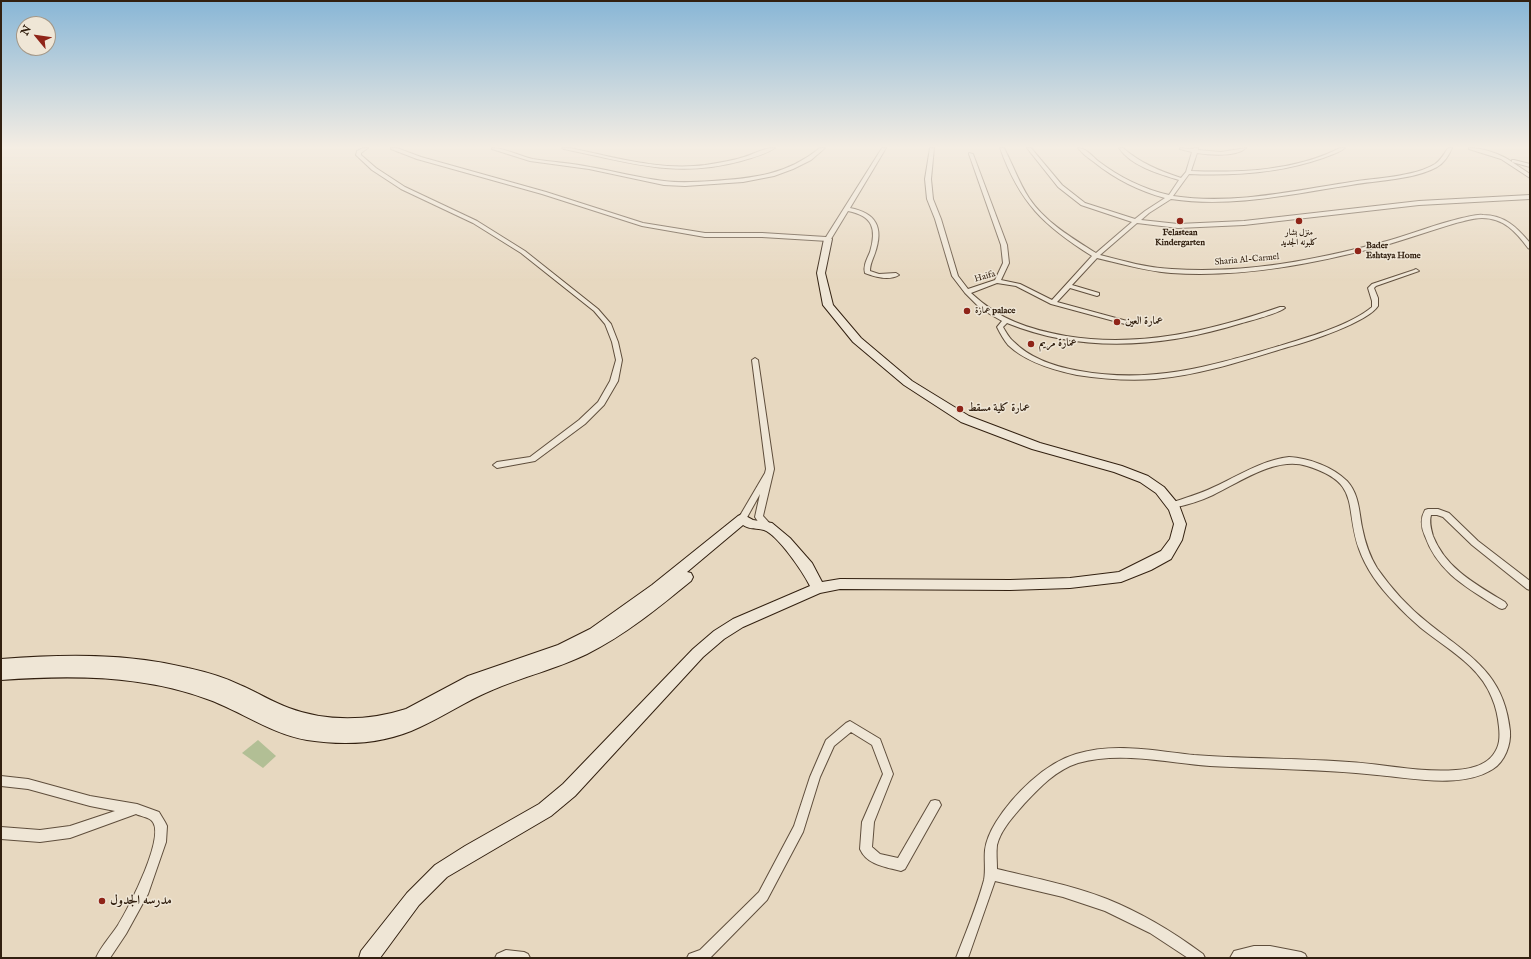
<!DOCTYPE html>
<meta charset="utf-8">
<style>
body{margin:0}
#map{position:relative;width:1531px;height:959px;overflow:hidden;background:#e7d8c0;font-family:"IM FELL English",serif}
canvas{display:block}
.frame{position:absolute;inset:0;border:2px solid #322010;pointer-events:none}
.north{position:absolute;left:16px;top:16px;width:40px;height:40px;box-sizing:border-box;background:#efe6d6;border:1px solid #a39787;border-radius:50%;rotate:299deg;font-size:11px;font-weight:700;line-height:16px;text-align:center;color:#322010}
.north::after{content:'';display:block;margin:auto;width:14px;height:18px;background:#8f2418;clip-path:polygon(50% 0,100% 100%,50% 72%,0 100%)}
</style>
<div id="map">
<canvas width="1531" height="959"></canvas>
<div class="frame"></div>
<div class="north">N</div>
</div>
<script>
const c = document.querySelector('canvas').getContext('2d');
c.lineJoin = 'round';
function fillPath(path, color) {
  c.fillStyle = color;
  c.fill(path, 'evenodd');
}
function trace(path, color, width, dash) {
  c.strokeStyle = color;
  c.lineWidth = width;
  c.lineCap = dash ? 'butt' : 'round';
  c.setLineDash(dash || []);
  c.stroke(path);
}
function drawText(font, color, halo, rows, align = 'center') {
  c.font = font + ' "IM FELL English",Amiri,serif';
  c.lineWidth = 3;
  c.setLineDash([]);
  c.textBaseline = 'middle';
  c.strokeStyle = halo;
  c.fillStyle = color;
  for (const [text, x, y, turn = 0] of rows) {
    c.save();
    c.translate(x, y);
    c.rotate((+turn || 0) * Math.PI / 180);
    c.textAlign = isNaN(turn) ? turn : align;
    if (halo) c.strokeText(text, 0, 0);
    c.fillText(text, 0, 0);
    c.restore();
  }
}
fillPath(new Path2D(`
 M258,740L276,756L263,768L242,753Z`), '#b2bf95');
const street = new Path2D(`
 M363,148H368L361,153V155L376,168L405,187L477,221L525,251L598,309L611,324L618,342L622,360L618,381L604,405L585,424L535,461L497,468L493,465L497,462L530,457L579,420L598,402L610,381L616,360L612,342L605,324L594,311L521,253L473,223L401,189L372,170L356,155L357,151Z
 M391,148H397L421,157L546,192L643,223L705,233H762L826,237L882,148H886L850,208C876,213 884,227 875,253C873,259 870,264 870,271L879,274L896,273L899,275C889,281 875,277 865,273C863,266 867,259 870,252C877,229 873,216 848,211L831,239L828,241L762,237H705L642,226L542,194L417,159L391,149Z
 M492,148C506,148 519,156 533,159C551,162 571,163 590,167C614,171 639,178 664,181C680,183 696,182 712,181C755,178 786,175 820,148H825L811,160L793,169L774,176L743,182L685,186L664,185L589,169L530,161L492,149Z
 M562,148H570C614,157 659,171 705,165C718,163 731,161 744,157C754,154 765,147 775,148C766,154 752,158 741,161C675,179 628,162 564,149Z
 M930,148H934L931,179L933,199L941,219L958,276L968,289L995,280L1003,263L1001,245L969,154V153L973,154L1007,245L1009,263L1001,280L1020,284L1052,300L1092,256C1043,225 1020,203 1000,148H1004C1013,165 1019,183 1029,198C1045,222 1072,238 1096,253L1132,222L1081,205L1058,187L1027,148H1031L1062,185L1085,203L1135,219L1145,211L1165,198C1139,191 1115,179 1094,162C1088,158 1082,153 1078,148C1086,148 1092,156 1098,161C1119,177 1143,189 1169,195L1179,180C1159,174 1131,166 1119,148H1123C1140,163 1160,171 1181,178L1186,172L1192,152L1180,149V148L1193,149L1194,148H1198V150L1221,152L1246,148C1236,157 1210,155 1197,153L1191,171C1240,173 1295,171 1340,148H1345C1339,153 1330,155 1323,158C1280,173 1235,176 1189,174L1173,196C1233,205 1292,191 1351,182C1375,178 1414,177 1435,164C1441,160 1444,154 1448,148H1452C1449,155 1444,163 1437,167C1413,180 1378,180 1351,185C1291,194 1232,208 1171,199L1149,213L1141,220L1178,224L1244,221L1419,201L1530,195V199L1419,205L1244,225L1178,228L1137,223L1100,255C1124,261 1147,268 1172,269C1245,274 1316,260 1387,241C1412,234 1436,224 1462,218C1469,217 1476,214 1483,215C1504,215 1517,227 1530,243V249L1528,248C1516,232 1504,218 1482,218C1474,218 1464,221 1456,223C1432,230 1410,238 1386,245C1316,263 1245,278 1171,273C1146,271 1122,264 1097,258L1072,285L1099,293V295L1097,296L1070,288L1057,302L1127,321V323L1125,324L1051,304L1016,286L997,283L971,293C1000,320 1028,329 1066,336C1140,348 1210,331 1280,307H1284L1285,308C1277,314 1253,320 1242,323C1165,347 1083,354 1007,323L1003,327C1006,332 1009,338 1014,342C1031,359 1056,367 1080,371C1152,384 1211,366 1279,346C1306,338 1351,325 1372,307V301L1368,288L1372,284L1414,270L1416,269L1419,271L1376,286L1374,288L1378,298V306C1368,322 1308,342 1288,347C1245,360 1201,375 1155,379C1129,381 1103,379 1077,375C1053,370 1026,362 1008,345C1004,340 1000,333 997,327L1002,321L981,309L965,293L952,276L935,219L927,199L925,179Z
 M1469,148C1483,148 1501,154 1512,162V160H1514L1530,164V167L1512,162L1530,174V178L1501,159L1469,149Z
 M755,358L758,360L774,469L763,516L772,526L771,528C764,530 758,522 755,517L760,494L745,521H739L738,519L765,473L766,469L752,360Z
 M1289,457C1309,458 1333,467 1347,481C1359,494 1359,511 1362,527C1365,542 1369,555 1377,568C1391,588 1408,607 1427,622C1469,656 1504,672 1510,731C1511,745 1505,761 1493,769C1462,789 1411,778 1377,775C1321,769 1266,769 1210,766C1167,763 1121,751 1078,763C1056,770 1040,787 1024,804C1014,816 1001,829 997,845C996,853 997,861 997,869C1034,878 1072,885 1107,899C1142,913 1173,932 1203,954L1205,958H1188L1150,933L1105,911L1063,897L995,881L968,958H956C966,932 977,906 984,880C986,870 984,860 985,850C986,841 991,830 996,822C1013,795 1045,763 1076,754C1115,742 1155,751 1194,755C1246,759 1297,758 1349,762C1384,764 1420,773 1456,770C1469,769 1485,766 1493,755C1500,746 1500,737 1499,727C1498,717 1496,707 1492,698C1480,666 1446,648 1421,628C1412,620 1403,612 1395,603C1380,588 1366,569 1359,549C1344,506 1362,483 1307,466C1276,456 1240,482 1213,495C1200,501 1187,505 1173,508L1169,505L1170,503C1185,498 1200,494 1214,487C1238,476 1262,460 1289,457Z
 M1428,509H1438L1449,513L1478,541L1530,581V590L1527,589L1472,545L1443,517L1437,515H1431C1429,522 1431,529 1433,536C1446,569 1477,585 1505,602L1507,605L1505,608L1502,609L1499,608C1468,588 1438,573 1425,536C1421,527 1420,519 1425,510Z
 M850,721L880,739L893,774L874,822L872,847L880,854L898,858L931,801L935,800L939,801L941,805L905,869L901,871C886,867 867,865 860,849L862,822L883,774L872,745L851,732L834,746L820,777L803,832L767,900L710,958H687L689,954L700,950L759,892L794,826L810,777L826,740L846,723Z
 M1,776L28,779L90,796L137,804L159,812L165,822L167,826L166,842L148,894L126,934L110,958H96C101,946 111,936 118,925C128,909 168,833 151,820C147,817 140,816 136,814L70,838L40,842L1,839V827L40,830L70,826L115,811L90,806L28,789L1,786Z
 M1254,946H1270L1301,952L1305,954L1307,958H1230L1234,951Z
 M506,950L524,952L528,954L530,958H495L497,954Z`);
const secondary = new Path2D(`
 M828,236L832,239L825,273L833,305L861,338L912,381L969,416L1040,443L1122,466L1148,476L1164,487L1179,505L1186,524L1182,540L1171,559L1151,570L1121,582L1070,588L1010,590L840,589L820,593L743,627L724,639L703,657L575,796L551,816L447,877L419,905L380,958H359L361,951L407,893L435,865L465,846L539,804L563,784L693,649L714,631L733,619L810,586C803,572 778,535 764,530C757,528 750,530 743,525L687,572L691,573L693,577L691,581C658,608 625,635 587,654C556,669 522,677 490,691C466,701 444,716 420,727C385,744 346,746 307,740C271,734 241,711 207,699C141,675 71,675 1,680V659C64,654 127,653 188,668C206,672 224,677 240,685C257,692 272,702 289,708C326,722 369,721 406,709L468,676L558,645L590,629L652,585L738,516L742,514L753,520L772,523L790,538L812,563L822,582L840,579L1010,580L1070,578L1119,572L1161,551L1170,539L1174,524L1169,510L1156,493L1140,482L1114,472L1032,449L961,422L904,385L853,342L823,305L817,273L824,239Z`);
trace(street, '#5f4e3c', 2);
trace(secondary, '#322010', 2);
fillPath(street, '#efe6d6');
fillPath(secondary, '#efe6d6');
const sky = c.createLinearGradient(0, 0, 0, 282);
sky.addColorStop(0, '#88b6d6');
sky.addColorStop(0.52, '#f4ede3');
sky.addColorStop(1, '#f4ede300');
c.fillStyle = sky;
c.fillRect(0, 0, 1531, 282);
for (const [x, y, r, color] of [
 [1180,221,4,"#8f2418"],
 [1299,221,4,"#8f2418"],
 [1358,251,4,"#8f2418"],
 [967,311,4,"#8f2418"],
 [1117,322,4,"#8f2418"],
 [1031,344,4,"#8f2418"],
 [960,409,4,"#8f2418"],
 [102,901,4,"#8f2418"]
]) {
  const dot = new Path2D();
  dot.arc(x, y, r, 0, 2 * Math.PI);
  c.fillStyle = color;
  c.fill(dot);
  trace(dot, '#efe6d6', 1.5);
}
drawText('bold 9px', '#322010', '#efe6d6', [
 ["Felastean",1180,233],
 ["Kindergarten",1180,243],
 ["منزل بشار",1299,233],
 ["كلبونه الجديد",1299,243],
 ["Bader",1366,246,"left"],
 ["Eshtaya Home",1366,256,"left"],
 ["عمارة palace",975,311,"left"]
]);
drawText('9px', '#322010', '#efe6d6', [
 ["Sharia Al-Carmel",1247,260,-5],
 ["Haifa",985,277,-16]
]);
drawText('bold 11px', '#322010', '#efe6d6', [
 ["عمارة العين",1125,322],
 ["عمارة مريم",1039,344],
 ["عمارة كلية مسقط",968,409]
], 'left');
drawText('bold 13px', '#322010', '#efe6d6', [
 ["مدرسه الجدول",110,901]
], 'left');
</script>
